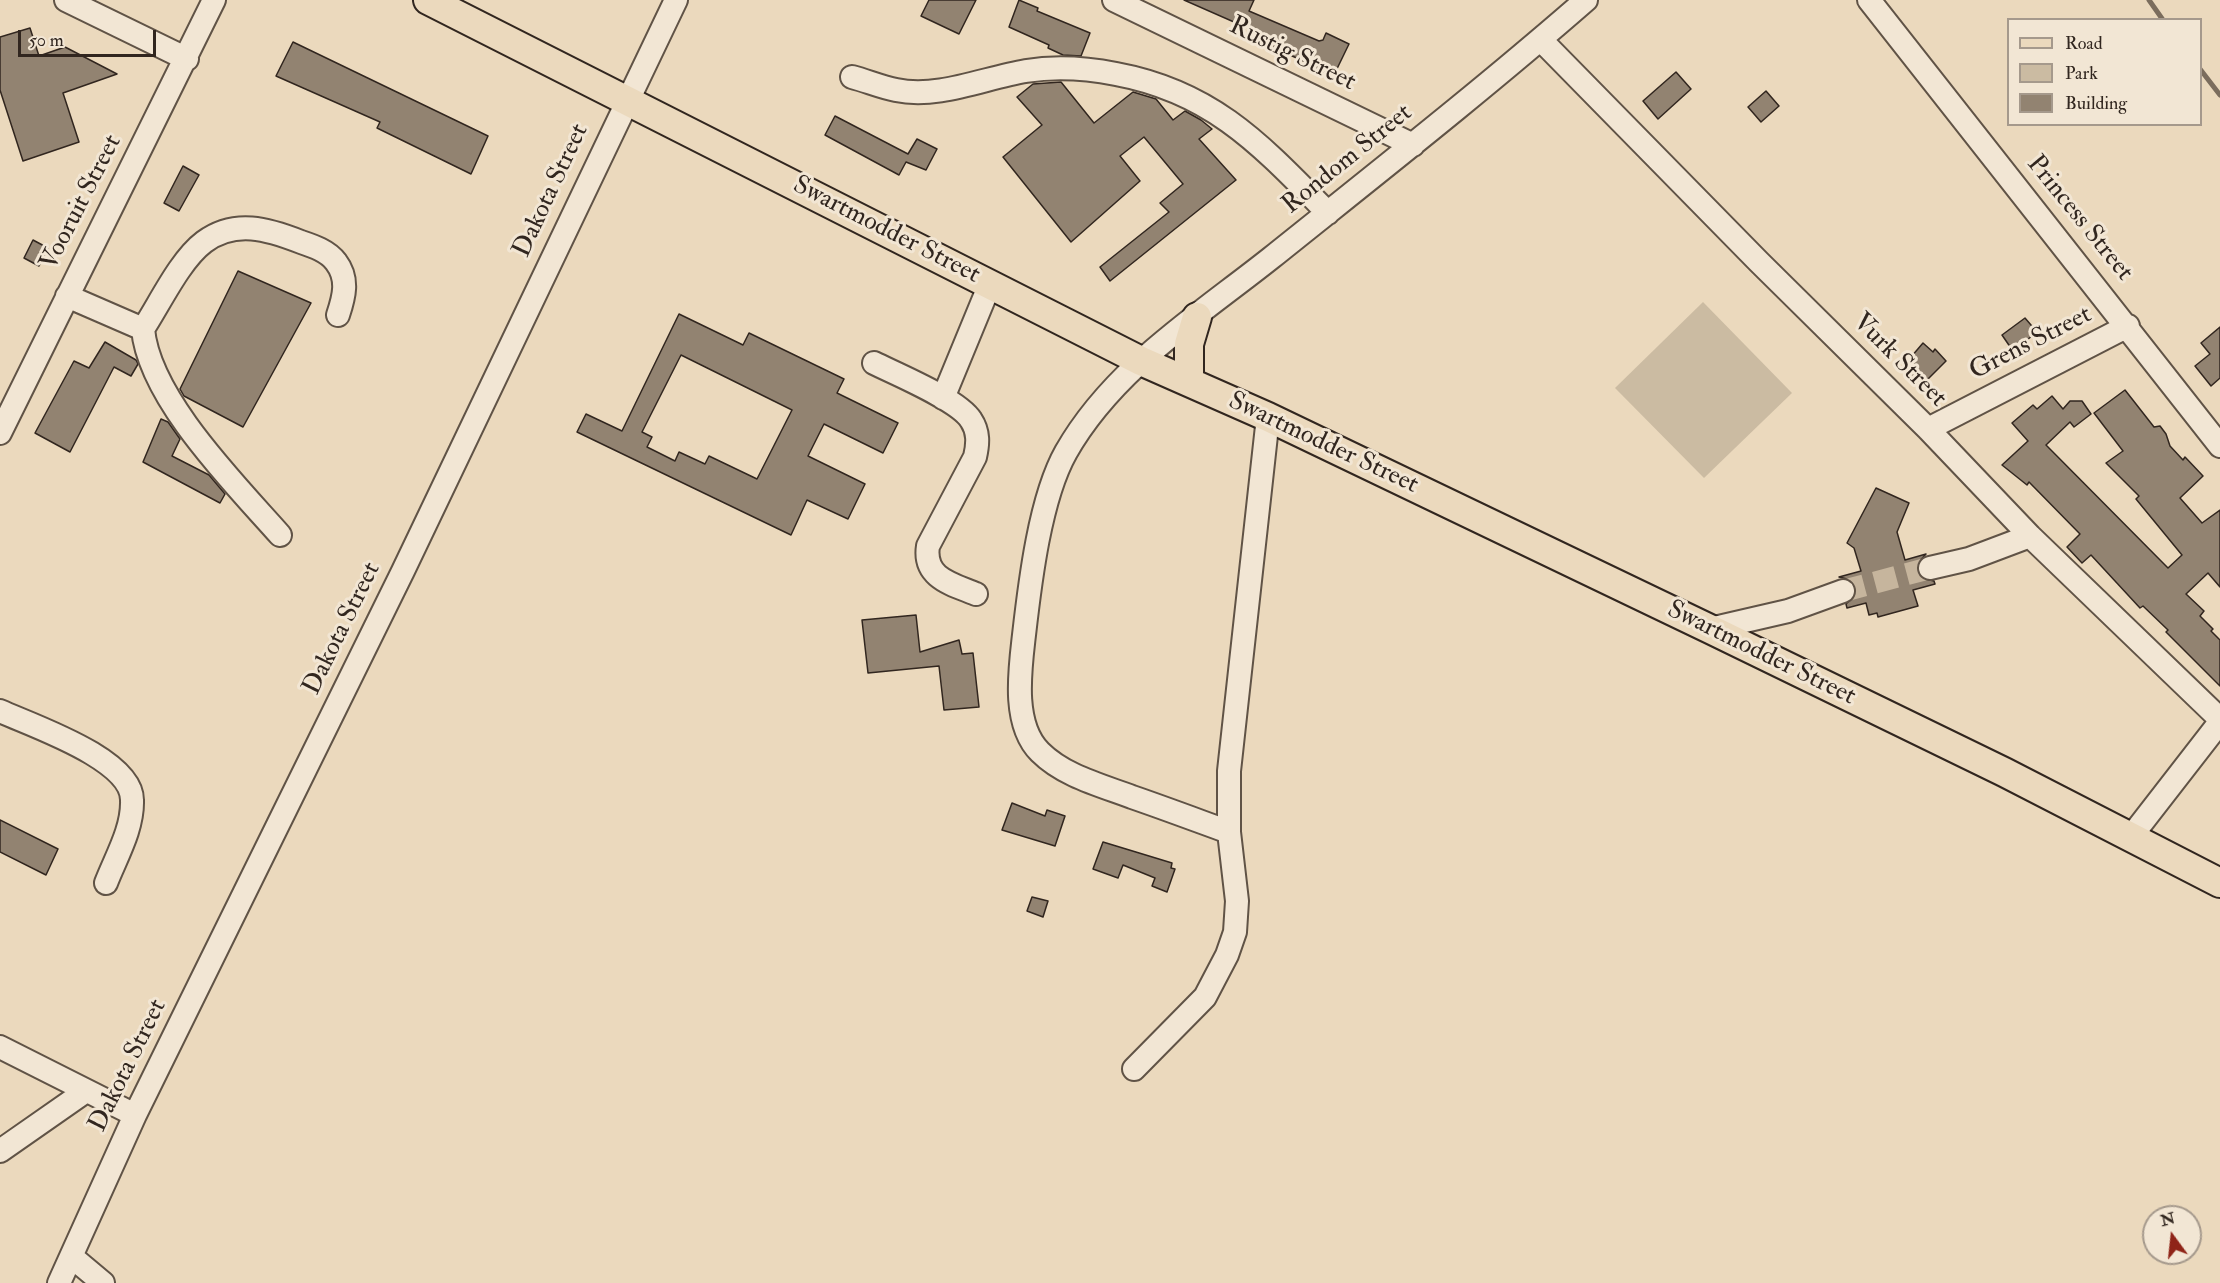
<!DOCTYPE html>
<style>
body{margin:0}
#map{position:relative;width:2220px;height:1283px;overflow:hidden;background:#ebd9bd;font-family:"IM FELL Double Pica",serif}
canvas{display:block}
.legend{position:absolute;left:2007px;top:18px;width:195px;height:108px;box-sizing:border-box;background:#f2e6d4;border:2px solid #a5998c;margin:0;padding:8px 10px;list-style:none;font-size:18px;color:#31261f}
.legend li{display:flex;align-items:center;gap:12px;height:30px}
.legend b{width:30px;border:2px solid #a5998c}
.north{position:absolute;left:2142px;top:1205px;width:60px;height:60px;box-sizing:border-box;background:#f2e6d4;border:2px solid #a5998c;border-radius:50%;rotate:345deg;font-size:16px;font-weight:700;line-height:24px;text-align:center;color:#31261f}
.north::after{content:'';display:block;margin:auto;width:21px;height:27px;background:#8f2418;clip-path:polygon(50% 0,100% 100%,50% 72%,0 100%)}
.scale{position:absolute;left:18px;top:30px;width:138px;height:27px;box-sizing:border-box;border:3px solid #31261f;border-top:0;padding-left:8px;font-size:18px;line-height:21px;white-space:nowrap;color:#31261f;-webkit-text-stroke:4px #f2e6d4;paint-order:stroke}
</style>
<div id="map">
<canvas width="2220" height="1283"></canvas>
<ul class="legend">
<li><b style="height:8px;background:#ebd9bd"></b>Road</li>
<li><b style="height:16px;background:#cbbba2"></b>Park</li>
<li><b style="height:16px;background:#928371"></b>Building</li>
</ul>
<div class="north">N</div>
<div class="scale">50 m</div>
</div>
<script>
const c = document.querySelector('canvas').getContext('2d');
c.lineJoin = 'round';
function fillPath(path, color) {
  c.fillStyle = color;
  c.fill(path, 'evenodd');
}
function trace(path, color, width, dash) {
  c.strokeStyle = color;
  c.lineWidth = width;
  c.lineCap = dash ? 'butt' : 'round';
  c.setLineDash(dash || []);
  c.stroke(path);
}
function drawText(font, color, halo, rows, align = 'center') {
  c.font = font + ' "IM FELL Double Pica",serif';
  c.lineWidth = 6;
  c.setLineDash([]);
  c.textBaseline = 'middle';
  c.strokeStyle = halo;
  c.fillStyle = color;
  for (const [text, x, y, turn = 0] of rows) {
    c.save();
    c.translate(x, y);
    c.rotate((+turn || 0) * Math.PI / 180);
    c.textAlign = isNaN(turn) ? turn : align;
    if (halo) c.strokeText(text, 0, 0);
    c.fillText(text, 0, 0);
    c.restore();
  }
}
fillPath(new Path2D(`
 M1703,302L1792,393L1704,478L1615,388Z`), '#cbbba2');
trace(new Path2D(`
 M2149,0L2163,20
 M2200,69L2220,95`), '#7b6d5d', 5);
const building = new Path2D(`
 M929,0H976L959,34L921,16Z
 M1019,0L1038,8L1037,11L1090,33L1081,56L1063,55L1048,48L1049,45L1009,27Z
 M1184,0H1254L1249,11L1319,41L1323,40L1326,33L1349,44L1333,77L1307,65L1308,63L1256,40L1259,33Z
 M30,28L39,56L65,47L117,74L63,93L79,142L23,161L0,90V37Z
 M293,42L488,136L471,174L377,128L380,122L276,76Z
 M1676,72L1691,89L1658,119L1643,101Z
 M1061,82L1094,123L1133,92L1156,99L1173,120L1185,111L1201,120L1212,129L1199,139L1236,180L1110,281L1100,267L1169,212L1160,203L1183,184L1144,137L1120,156L1140,181L1071,242L1003,157L1042,125L1017,97L1033,84Z
 M1766,91L1779,106L1761,122L1748,107Z
 M835,116L908,154L917,139L937,149L926,170L906,162L899,175L825,135Z
 M183,166L199,175L179,211L164,203Z
 M33,240L48,248L39,266L24,258Z
 M238,271L311,303L243,427L184,396L180,389Z
 M679,314L743,345L749,333L844,379L837,393L898,423L883,453L824,424L808,456L865,484L848,519L807,500L791,535L577,432L586,414L622,431ZM681,355L792,410L757,479L709,456L705,464L679,452L675,461L647,447L652,437L642,432Z
 M2025,318L2037,332L2013,351L2002,335Z
 M2220,327V378L2211,386L2195,366L2210,354L2201,343Z
 M105,342L136,360L138,364L131,376L114,367L70,452L35,433L74,361L89,368Z
 M1923,343L1933,352L1935,349L1946,361L1920,387L1908,376L1912,371L1905,364Z
 M2125,390L2154,427L2160,426L2166,434L2170,446L2183,460L2185,457L2203,476L2180,498L2202,523L2220,510V587L2208,573L2186,594L2204,611L2200,616L2213,629L2211,631L2220,640V686L2166,632L2168,630L2143,606L2140,608L2091,555L2082,563L2067,547L2080,534L2029,482L2027,485L2002,465L2028,441L2012,423L2033,405L2037,409L2052,396L2063,409L2070,401H2082L2091,414L2074,427L2070,422L2046,445L2168,568L2182,555L2136,499L2139,496L2106,463L2123,451L2094,413Z
 M161,419L168,422L180,439L172,456L209,475L225,494L220,503L143,462Z
 M1876,488L1909,503L1897,532L1905,560L1926,554L1917,564V572L1921,578L1934,581L1935,584L1913,590L1918,606L1878,617L1877,613L1869,615L1866,603L1847,608L1846,604L1856,594V587L1851,580L1839,577L1861,571L1854,548L1847,543Z
 M916,615L920,652L959,640L962,654L973,653L979,707L944,710L939,666L868,673L862,620Z
 M1012,803L1045,816L1047,810L1065,816L1055,846L1002,830Z
 M0,820L58,849L46,875L0,852Z
 M1103,842L1172,863L1171,868L1175,869L1167,892L1152,886L1155,878L1123,865L1118,878L1093,869Z
 M1032,897L1048,901L1043,917L1027,911Z`);
fillPath(building, '#928371');
trace(building, '#31261f', 1.5);
trace(new Path2D(`
 M1843,591L1930,568`), '#c6b59d', 22, [22, 11]);
const minor = new Path2D(`
 M66,0L187,59
 M1114,0L1413,145
 M1869,0L2220,446
 M1541,40L1759,262L1928,429L2030,536L2220,719
 M852,77C867,81 881,87 896,90C938,99 984,78 1026,71C1057,66 1085,68 1116,74C1213,92 1261,145 1328,213
 M67,296L143,329C160,303 180,260 204,242C235,219 268,229 301,242C313,246 328,251 336,262C349,279 344,297 338,315
 M143,329C149,398 235,484 280,535
 M874,363C896,374 959,400 971,420C979,432 978,444 975,457L928,546C923,578 952,584 976,594
 M943,398L990,284
 M1928,429L2128,326
 M0,433L214,0
 M1930,568L1969,559L2030,536
 M1710,629L1788,611L1843,591
 M0,711C33,726 132,759 132,800C133,829 116,857 106,883
 M1229,832C1196,820 1164,808 1132,797C1100,785 1064,776 1040,752C1012,724 1020,670 1024,635C1030,582 1040,498 1066,452C1113,369 1198,316 1271,258C1377,173 1484,89 1586,0
 M2130,838L2220,722
 M0,1047L135,1115
 M1134,1069L1205,997L1227,955L1235,932L1237,901L1229,832V771L1268,417
 M0,1151L86,1091
 M72,1257L103,1283
 M59,1283L135,1115L403,571L676,0`);
const major = new Path2D(`
 M428,0L1141,361L1268,417L1710,629L2004,772L2220,883
 M1189,381V344L1197,317`);
trace(minor, '#605346', 26);
trace(major, '#31261f', 32);
trace(minor, '#f2e6d4', 22);
trace(major, '#ebd9bd', 28);
drawText('26px', '#31261f', '#f2e6d4', [
 ["Rustig Street",1292,55,26],
 ["Rondom Street",1348,160,-39],
 ["Dakota Street",552,191,-65],
 ["Vooruit Street",82,203,-63],
 ["Princess Street",2079,219,51],
 ["Swartmodder Street",886,231,27],
 ["Grens Street",2031,344,-27],
 ["Vurk Street",1899,361,45],
 ["Swartmodder Street",1323,444,25],
 ["Dakota Street",343,629,-64],
 ["Swartmodder Street",1761,654,26],
 ["Dakota Street",129,1066,-64]
]);
</script>
